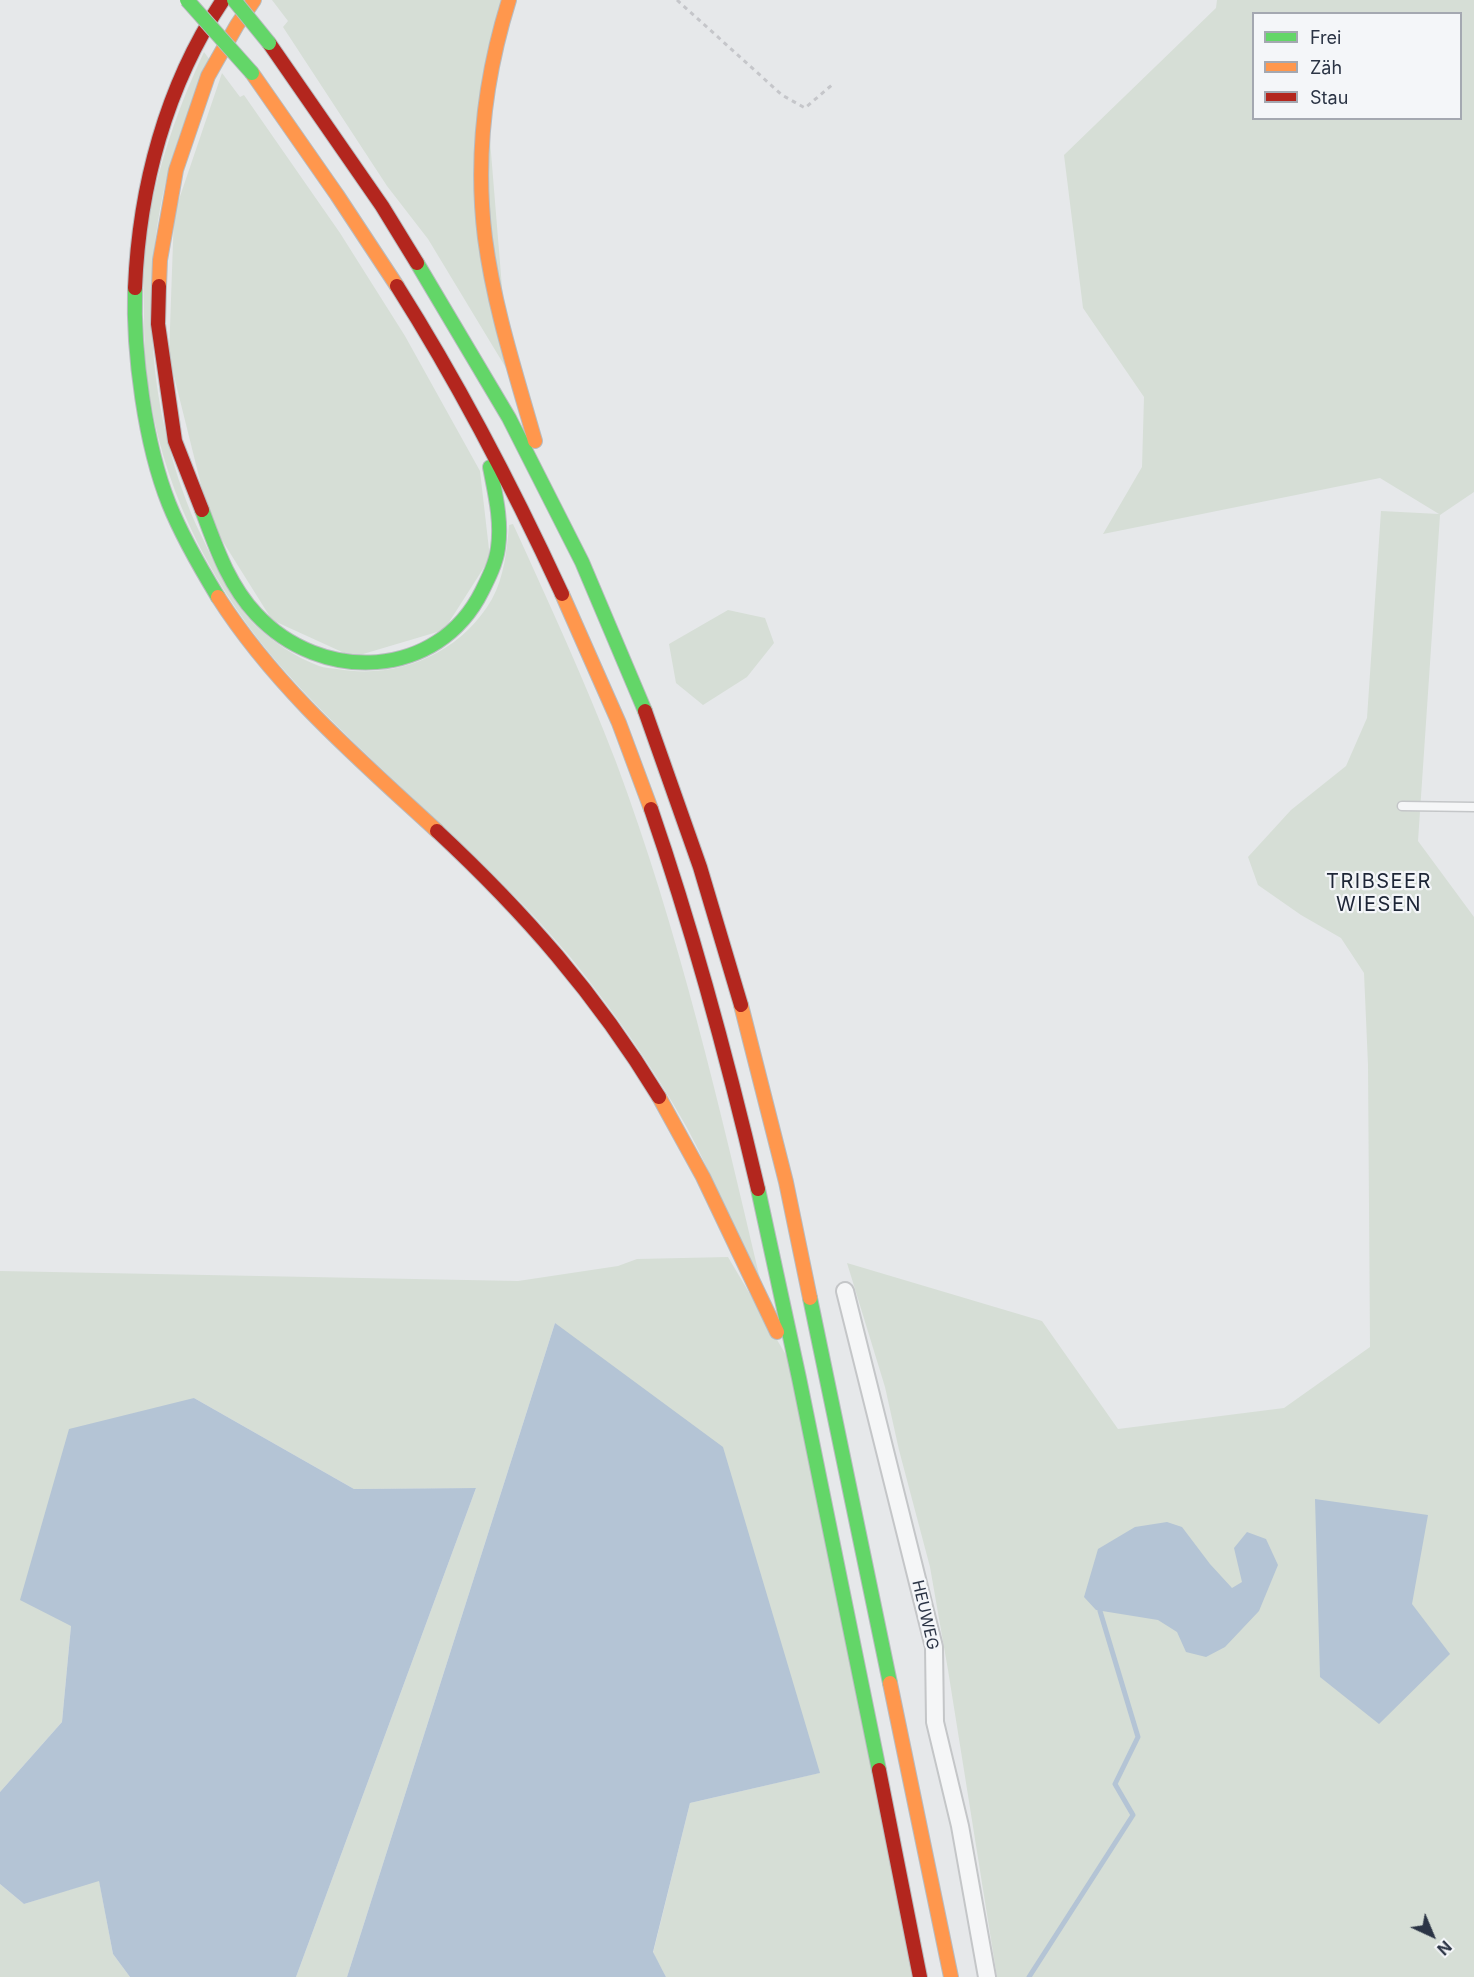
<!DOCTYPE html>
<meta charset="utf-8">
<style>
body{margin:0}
#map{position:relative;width:1474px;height:1977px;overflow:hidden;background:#e6e8ea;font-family:Inter,sans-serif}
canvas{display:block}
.legend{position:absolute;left:1252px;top:12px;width:210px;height:108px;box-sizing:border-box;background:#f4f6f9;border:2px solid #a4a8b1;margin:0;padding:8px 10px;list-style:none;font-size:18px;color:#2b3445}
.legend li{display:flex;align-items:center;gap:12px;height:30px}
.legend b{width:30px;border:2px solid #a4a8b1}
.north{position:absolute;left:1402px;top:1905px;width:60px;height:60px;-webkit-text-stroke:4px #f4f6f9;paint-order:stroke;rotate:136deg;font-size:16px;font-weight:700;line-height:24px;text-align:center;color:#2b3445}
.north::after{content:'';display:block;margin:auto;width:21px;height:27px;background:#2b3445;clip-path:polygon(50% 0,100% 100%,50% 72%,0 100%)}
</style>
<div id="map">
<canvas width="1474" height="1977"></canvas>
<ul class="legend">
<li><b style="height:8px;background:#63d668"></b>Frei</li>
<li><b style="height:8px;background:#ff974d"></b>Zäh</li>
<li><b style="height:8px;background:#b3261e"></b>Stau</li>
</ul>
<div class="north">N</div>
</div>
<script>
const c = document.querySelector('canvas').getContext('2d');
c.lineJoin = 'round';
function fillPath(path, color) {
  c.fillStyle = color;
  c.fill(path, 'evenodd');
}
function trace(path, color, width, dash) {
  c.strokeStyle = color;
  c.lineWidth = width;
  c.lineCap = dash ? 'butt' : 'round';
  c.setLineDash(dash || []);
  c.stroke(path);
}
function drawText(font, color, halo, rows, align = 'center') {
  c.font = font + ' Inter,sans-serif';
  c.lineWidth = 4.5;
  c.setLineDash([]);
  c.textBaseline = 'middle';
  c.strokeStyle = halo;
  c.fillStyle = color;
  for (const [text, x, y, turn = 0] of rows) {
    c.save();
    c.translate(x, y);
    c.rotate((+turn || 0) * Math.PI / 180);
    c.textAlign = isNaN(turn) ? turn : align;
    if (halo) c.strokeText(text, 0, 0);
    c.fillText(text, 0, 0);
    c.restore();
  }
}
fillPath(new Path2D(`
 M272,0H503L484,67L509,373L428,239L387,186L283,27L288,21Z
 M1217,0H1474V492L1440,515L1418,841L1474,917V1977H997L948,1670L930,1567L899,1450L885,1387L847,1263L1042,1321L1118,1429L1284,1408L1370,1347L1368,1065L1364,973L1341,938L1301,915L1258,885L1248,857L1291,810L1346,766L1367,718L1381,511L1439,514L1380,478L1103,534L1142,467L1144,397L1083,308L1064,155L1216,8ZM1254,14H1460V118H1254Z
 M204,52L210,60C198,89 185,118 175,149C136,271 146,419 201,535C216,566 231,600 255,625C273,642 295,657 319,666C325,668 331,668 337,669C398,680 461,653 492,599C504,577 507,550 509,525L513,524C549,603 585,681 616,762C679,931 720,1108 761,1283C733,1232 714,1177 686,1126C653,1067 613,1010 571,958C483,853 374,771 283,669C216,593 167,499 150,398C145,370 144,340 144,311C144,292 142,272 144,253C152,183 174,116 204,52Z
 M222,73L240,97L244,95L340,233L405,336L480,471L490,558L444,630L353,657L272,620L210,521L169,356L174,214Z
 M728,610L765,618L774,643L747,677L703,705L676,683L669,644Z
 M728,1257L799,1377L917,1977H666L653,1953L690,1803L819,1773L555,1323L347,1977H296L476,1488L354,1489L194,1398L71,1626L62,1722L0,1792V1271L518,1281L618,1266L637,1259Z
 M99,1880L113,1954L130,1977H0V1884L24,1904Z`), '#d6ded6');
fillPath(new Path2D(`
 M555,1323L723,1447L820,1773L690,1803L653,1952L666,1977H347Z
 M194,1398L354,1489L476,1488L296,1977H130L113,1954L99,1881L24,1904L0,1884V1792L62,1722L71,1626L20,1600L69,1429Z
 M1315,1499L1428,1515L1412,1604L1450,1654L1379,1724L1320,1677Z
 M1167,1522L1182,1527L1210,1564L1232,1588L1242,1582L1234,1548L1247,1532L1266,1539L1278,1565L1259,1611L1225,1647L1206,1657L1186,1652L1177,1632L1158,1620L1096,1610L1084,1597L1098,1549L1135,1527Z`), '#b4c4d5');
trace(new Path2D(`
 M1029,1977L1133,1815L1115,1784L1138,1737L1100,1611`), '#b4c4d5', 5);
const lane = new Path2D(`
 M1402,806L1474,807`);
const street = new Path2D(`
 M845,1291L934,1647L935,1722L960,1826L987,1977`);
const fast = new Path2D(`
 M417,263L509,418L582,562L645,711
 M135,288C133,353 145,444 169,504C181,534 201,569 218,597
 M202,510C216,547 228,584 256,614C321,684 438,680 482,591C489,577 496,563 498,548C502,521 495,493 490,467
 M758,1189L799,1378L879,1770
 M810,1298L890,1683`);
const slow = new Path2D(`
 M509,0C485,77 475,157 485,238C494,307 516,374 535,441
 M252,73L337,195L397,286
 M159,286L160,260L176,170L208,76L237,25L254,0
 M562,594L619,723L651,809
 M218,597C276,688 359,759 437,831
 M741,1005L786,1182L810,1298
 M659,1097L703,1177L777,1332
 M890,1683L951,1977`);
const jam = new Path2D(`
 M269,43L382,206L417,263
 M159,286L158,324L175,441L202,510
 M397,286C459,384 513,488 562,594
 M135,288C139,188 166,85 223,0
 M645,711L700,867L741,1005
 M651,809C694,934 728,1061 758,1189
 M437,831C525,913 596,994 659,1097
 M879,1770L920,1977`);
trace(lane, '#c4c6c8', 11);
trace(street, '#c4c6c8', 20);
trace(fast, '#b8bbbf', 16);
trace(slow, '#b8bbbf', 16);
trace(jam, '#b8bbbf', 16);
trace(new Path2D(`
 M677,0L782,95L805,108L833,84`), '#c5c6ca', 3, [4.5, 4.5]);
trace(lane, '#f5f6f7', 8);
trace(street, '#f5f6f7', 16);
trace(fast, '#63d668', 14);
trace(slow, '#ff974d', 14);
trace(jam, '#b3261e', 14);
const fastBridge = new Path2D(`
 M187,0L252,73
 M234,0L269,43`);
trace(fastBridge, '#b8bbbf', 16, []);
trace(fastBridge, '#63d668', 14);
drawText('16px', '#2b3445', '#f4f6f9', [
 ["HEUWEG",925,1615,77]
]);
c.letterSpacing = '1.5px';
drawText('20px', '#1d2536', '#f4f6f9', [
 ["TRIBSEER",1379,882],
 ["WIESEN",1379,905]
]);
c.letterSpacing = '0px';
</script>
